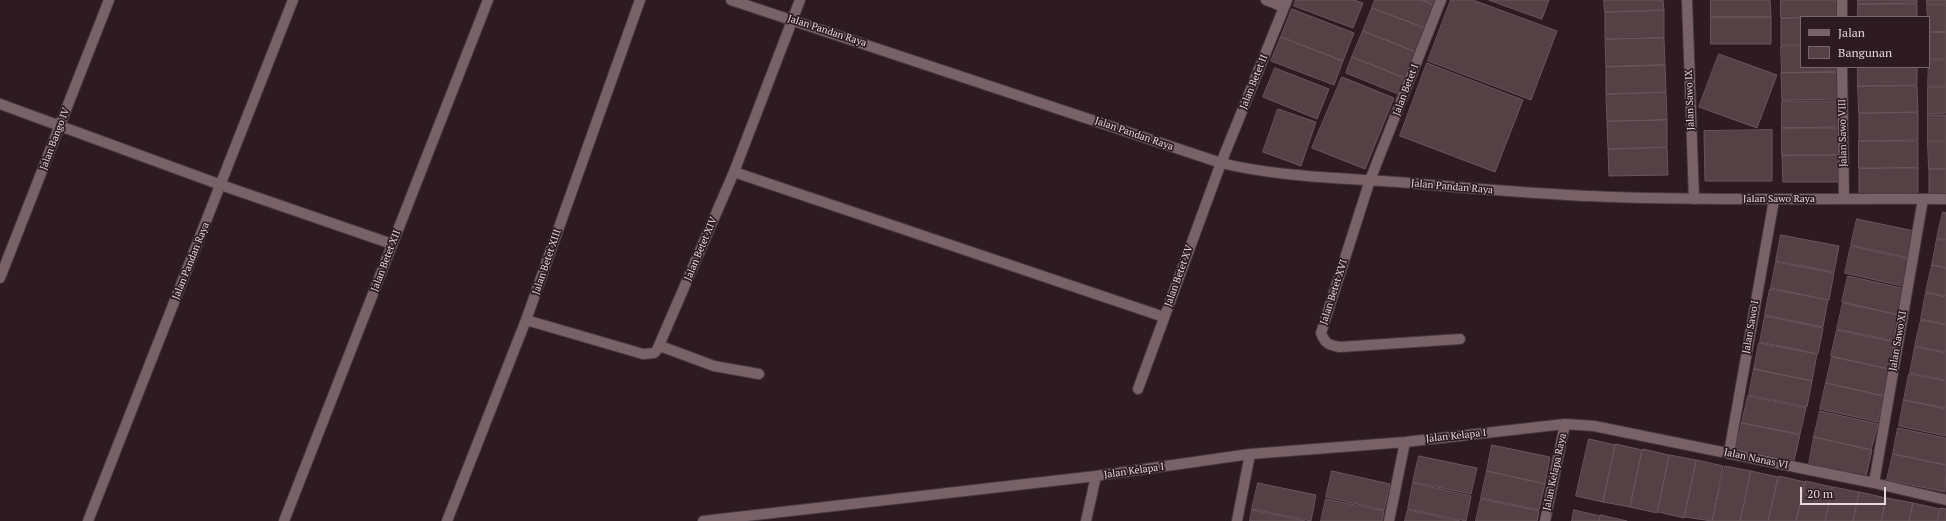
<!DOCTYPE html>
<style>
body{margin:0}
#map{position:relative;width:1946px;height:521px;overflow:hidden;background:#2d1b21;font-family:"PT Serif",serif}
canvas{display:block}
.legend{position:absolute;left:1800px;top:16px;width:130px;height:52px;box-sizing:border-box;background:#2d1b21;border:1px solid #77666b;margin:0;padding:5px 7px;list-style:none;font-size:12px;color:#e5d7db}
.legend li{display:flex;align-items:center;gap:8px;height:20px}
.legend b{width:20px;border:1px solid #77666b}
.scale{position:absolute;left:1800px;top:487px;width:86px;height:18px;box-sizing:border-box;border:2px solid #e5d7db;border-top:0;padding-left:5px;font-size:12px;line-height:14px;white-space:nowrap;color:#e5d7db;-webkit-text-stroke:3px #2d1b21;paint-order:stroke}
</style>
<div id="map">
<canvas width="1946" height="521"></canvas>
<ul class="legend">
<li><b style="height:5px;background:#786268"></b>Jalan</li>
<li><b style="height:11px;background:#554046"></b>Bangunan</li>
</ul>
<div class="scale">20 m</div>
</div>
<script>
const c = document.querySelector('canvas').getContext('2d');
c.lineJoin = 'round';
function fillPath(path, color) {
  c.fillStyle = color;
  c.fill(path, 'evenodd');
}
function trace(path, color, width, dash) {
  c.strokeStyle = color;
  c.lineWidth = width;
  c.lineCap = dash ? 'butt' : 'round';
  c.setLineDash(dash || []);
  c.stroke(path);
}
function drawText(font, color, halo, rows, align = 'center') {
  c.font = font + ' "PT Serif",serif';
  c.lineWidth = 3.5;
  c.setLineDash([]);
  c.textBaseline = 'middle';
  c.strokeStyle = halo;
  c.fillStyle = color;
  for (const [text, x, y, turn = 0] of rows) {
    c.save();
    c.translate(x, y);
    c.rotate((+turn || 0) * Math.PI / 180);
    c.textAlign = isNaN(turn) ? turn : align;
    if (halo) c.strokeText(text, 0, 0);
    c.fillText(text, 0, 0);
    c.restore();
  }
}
const building = new Path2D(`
 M1296,0H1354L1363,3L1353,28L1294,6Z
 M1375,0H1422L1434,5L1425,28L1372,8Z
 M1422,0H1436L1434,5Z
 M1451,0H1473L1557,31L1531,100L1428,61Z
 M1489,0H1549L1542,19Z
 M1604,0H1663L1664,10L1605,12Z
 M1711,0H1770L1771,17H1711Z
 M1781,0H1840L1841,17L1781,18Z
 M1858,0H1917V3L1858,4Z
 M1927,0H1946V4H1927Z
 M1858,4H1917V17H1858Z
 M1927,5H1946V32H1929Z
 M1372,8L1425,28L1416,52L1363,31Z
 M1292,9L1354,33L1343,61L1281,37Z
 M1664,11V38L1605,39V13Z
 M1711,17H1771V44H1711Z
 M1801,18V45H1781V19Z
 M1363,31L1416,52L1405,78L1352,57Z
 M1929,32H1946V59H1929Z
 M1281,37L1343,61L1334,85L1271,61Z
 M1664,38L1665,65L1606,67L1605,40Z
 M1781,46H1801V67H1841V72L1782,73Z
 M1719,54L1777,75L1757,128L1699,107Z
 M1352,57L1405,78L1398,94L1346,73Z
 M1929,60H1946V86H1928Z
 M1427,63L1523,100L1495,172L1400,136Z
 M1665,65L1666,92L1606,94V67Z
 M1858,67H1917V85L1858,86Z
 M1275,68L1329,89L1317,119L1263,97Z
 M1841,72V99L1782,100L1781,73Z
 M1342,77L1394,98L1365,169L1312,148Z
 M1858,86H1917L1918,112L1859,113Z
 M1928,87H1946V113L1928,114Z
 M1666,93L1667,120L1607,121L1606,95Z
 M1782,101H1841V127L1782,128Z
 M1278,109L1316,122L1301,166L1263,152Z
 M1918,113V140L1859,141V114Z
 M1928,115H1946V141H1928Z
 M1667,120V147L1608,149L1607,122Z
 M1782,128H1841L1842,155H1782Z
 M1772,130V181H1705L1704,131Z
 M1859,141H1918V168H1859Z
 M1928,142H1946V169H1929Z
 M1667,148L1668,175L1609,176L1608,150Z
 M1842,155V182H1783L1782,156Z
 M1918,168V195L1859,196V169Z
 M1946,169V196H1929V170Z
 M1943,212L1946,213V240L1937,238Z
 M1857,219L1914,231L1909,258L1851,245Z
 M1781,235L1839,246L1834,272L1776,261Z
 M1937,239L1946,241V268L1932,265Z
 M1851,246L1908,259L1902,286L1845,273Z
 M1776,262L1834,273L1829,300L1771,288Z
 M1932,265L1946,268V296L1926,292Z
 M1848,276L1906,289L1900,315L1842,302Z
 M1770,289L1828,300L1823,327L1765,315Z
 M1926,293L1946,297V324L1921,319Z
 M1843,303L1900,315L1894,341L1837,329Z
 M1765,316L1823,328L1818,354L1760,342Z
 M1921,320L1946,325V352L1915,346Z
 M1837,330L1894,342L1889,369L1831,356Z
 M1759,343L1817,354L1812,381L1754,369Z
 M1915,347L1946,353V380L1910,373Z
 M1832,357L1889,369L1883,396L1826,383Z
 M1754,369L1812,381L1807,407L1749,395Z
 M1909,374L1946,381V408L1904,400Z
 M1826,383L1884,396L1878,422L1820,409Z
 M1748,396L1806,408L1800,434L1742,423Z
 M1904,400L1946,409V436L1899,426Z
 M1820,411L1878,424L1871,450L1814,437Z
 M1742,423L1800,435L1794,461L1736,449Z
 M1898,428L1946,438V465L1893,454Z
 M1814,437L1872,450L1866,476L1809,464Z
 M1589,439L1615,445L1603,502L1576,496Z
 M1616,444L1642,450L1630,507L1603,502Z
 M1492,445L1550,457L1545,484L1487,471Z
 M1643,449L1669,455L1657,513L1630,507Z
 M1893,454L1946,465L1945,492L1887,480Z
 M1670,455L1696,460L1684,518L1658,512Z
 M1419,456L1477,468L1471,494L1413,482Z
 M1697,460L1723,466L1712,521L1685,517Z
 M1725,466L1751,471L1740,521H1713Z
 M1332,471L1390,484L1384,510L1326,497Z
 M1487,471L1545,484L1539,510L1481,498Z
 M1751,471L1778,477L1768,521H1741Z
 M1779,476L1805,482L1796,521H1769Z
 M1806,481L1832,487L1825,521H1797Z
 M1258,483L1316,495L1311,521L1252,509Z
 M1413,483L1471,496L1466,521L1408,509Z
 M1833,487L1859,492L1853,521H1826Z
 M1860,492L1886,498L1881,521H1853Z
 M1887,498L1913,503L1909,521H1882Z
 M1326,499L1384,511L1382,521H1321Z
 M1481,499L1539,511L1537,521H1476Z
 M1913,503L1940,509L1937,521H1910Z
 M1941,508L1946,509V521H1938Z
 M1252,510L1305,521H1250Z
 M1408,510L1460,521H1405Z
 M1574,510L1600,516L1599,521H1572Z
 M1601,515L1627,521H1600Z`);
fillPath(building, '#554046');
trace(building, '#6b555b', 1);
const street = new Path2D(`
 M1266,0L1284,7
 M1441,0L1370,180L1321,333C1325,344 1329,345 1340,347L1460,339
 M1687,0L1694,199
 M1842,0V17
 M1842,67L1844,199
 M0,104L221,185L392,244
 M734,172L1164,317
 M0,278L109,0
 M526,320L643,354L654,353L657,350L734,172L800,0
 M660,346L714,366L759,374
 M1138,389L1221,163L1287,0
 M1729,453L1774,200
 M1874,483L1923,199
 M284,521L488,0
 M447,521L526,320L640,0
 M703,521L1096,476L1250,454L1405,442L1565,424L1594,426L1874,483L1946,500
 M1086,521L1096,476
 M1237,521L1250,454
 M1389,521L1405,442
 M1545,521L1565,424`);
const secondary = new Path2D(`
 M731,0L1221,163C1283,178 1347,178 1409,183C1477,189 1545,195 1614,197C1724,201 1835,198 1946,199
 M88,521L293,0`);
trace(street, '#47383c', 12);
trace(secondary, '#47383c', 12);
trace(street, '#786268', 10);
trace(secondary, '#786268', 10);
drawText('10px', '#e5d7db', '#2d1b21', [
 ["Jalan Pandan Raya",827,31,18],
 ["Jalan Betet II",1254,82,-68],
 ["Jalan Betet I",1406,90,-69],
 ["Jalan Sawo IX",1690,100,-92],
 ["Jalan Sawo VIII",1843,133,-91],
 ["Jalan Pandan Raya",1134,134,19],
 ["Jalan Bango IV",55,139,-69],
 ["Jalan Pandan Raya",1452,187,5],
 ["Jalan Sawo Raya",1779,199],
 ["Jalan Betet XIV",701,249,-67],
 ["Jalan Pandan Raya",191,261,-68],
 ["Jalan Betet XII",386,261,-69],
 ["Jalan Betet XIII",547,262,-71],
 ["Jalan Betet XV",1179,276,-70],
 ["Jalan Betet XVI",1334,292,-72],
 ["Jalan Sawo I",1751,327,-80],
 ["Jalan Sawo XI",1898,341,-80],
 ["Jalan Kelapa I",1456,436,-6],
 ["Jalan Nanas VI",1756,459,12],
 ["Jalan Kelapa I",1134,471,-8],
 ["Jalan Kelapa Raya",1555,472,-78]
]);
</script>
